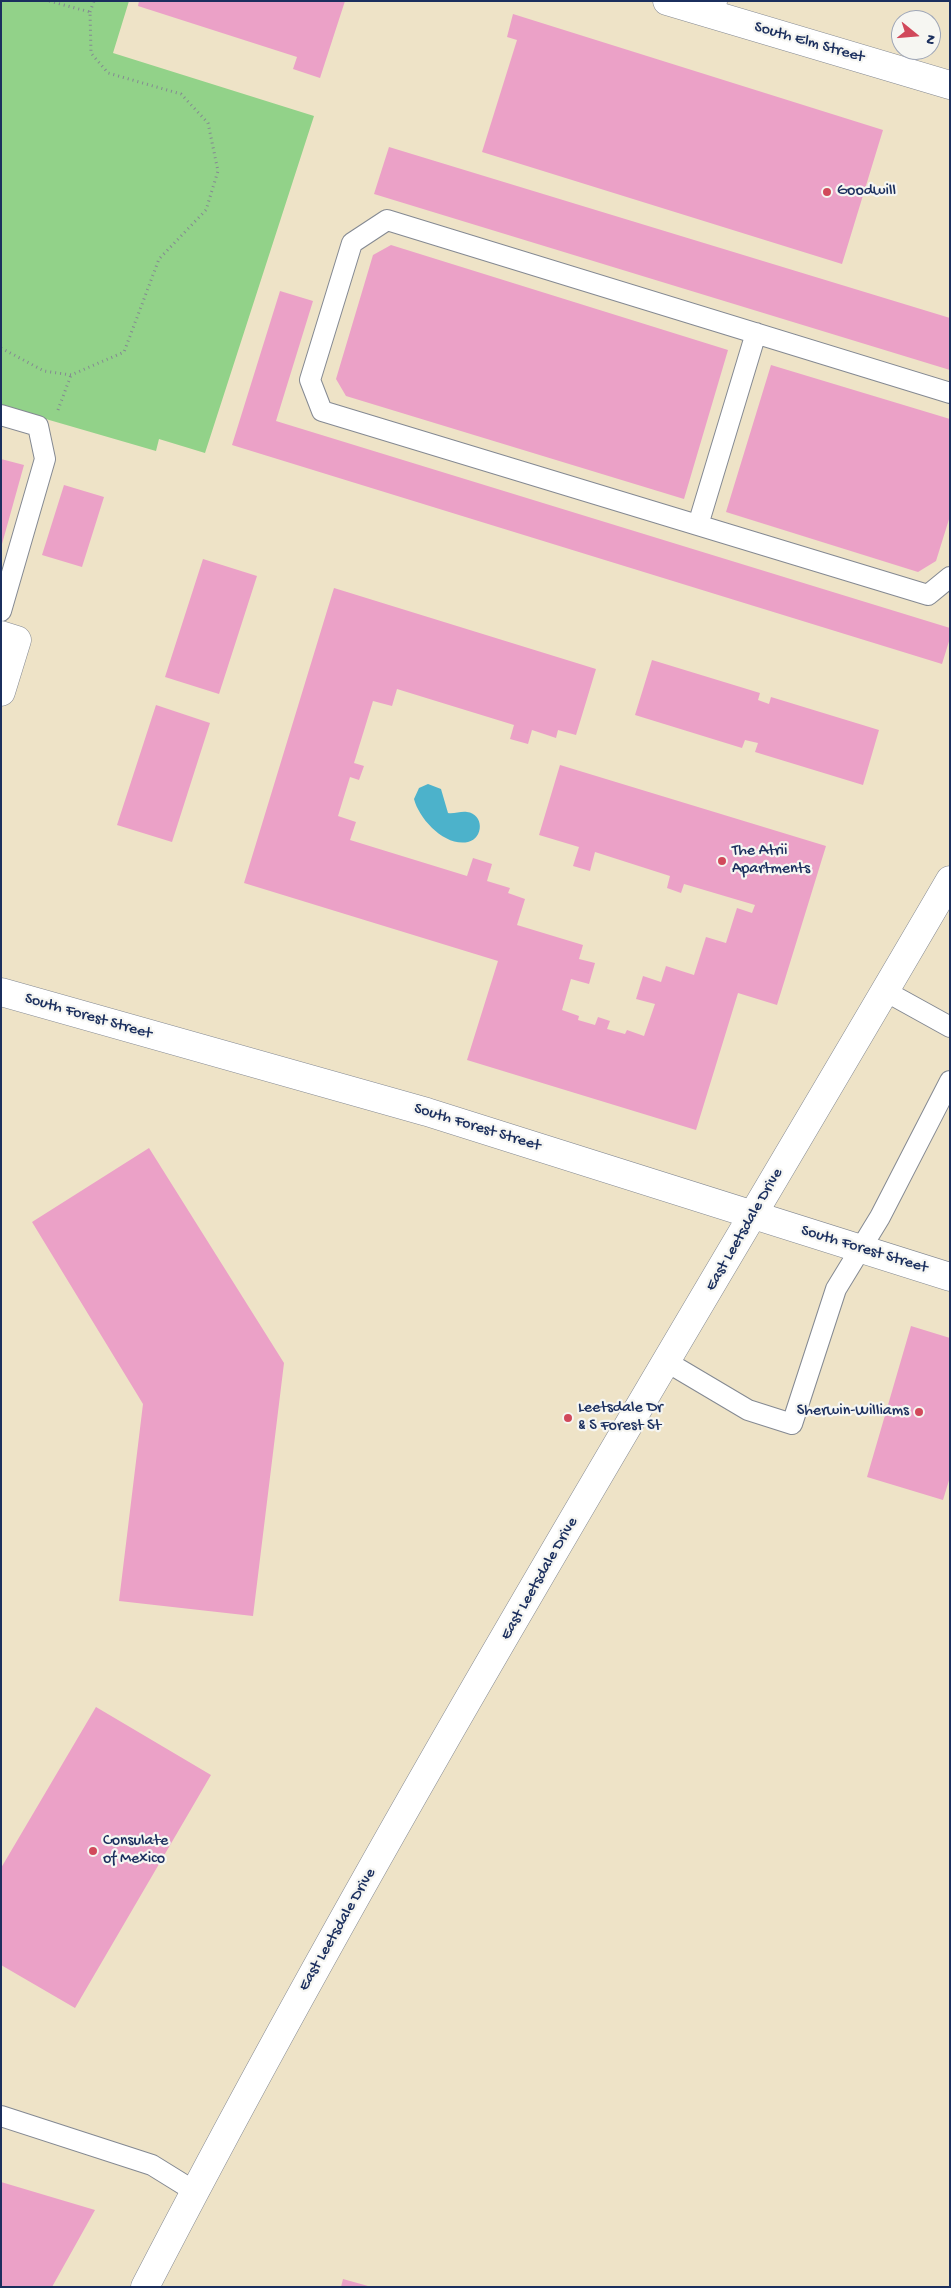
<!DOCTYPE html>
<style>
body{margin:0}
#map{position:relative;width:951px;height:2288px;overflow:hidden;background:#eee3c7;font-family:"Gochi Hand",sans-serif}
canvas{display:block}
.frame{position:absolute;inset:0;border:2px solid #1b2f5e;pointer-events:none}
.north{position:absolute;left:891px;top:10px;width:50px;height:50px;box-sizing:border-box;background:#f6f6f2;border:1px solid #9ea6b7;border-radius:50%;rotate:107deg;font-size:14px;font-weight:700;line-height:20px;text-align:center;color:#1b2f5e}
.north::after{content:'';display:block;margin:auto;width:18px;height:22px;background:#d1495b;clip-path:polygon(50% 0,100% 100%,50% 72%,0 100%)}
</style>
<div id="map">
<canvas width="951" height="2288"></canvas>
<div class="frame"></div>
<div class="north">N</div>
</div>
<script>
const c = document.querySelector('canvas').getContext('2d');
c.lineJoin = 'round';
function fillPath(path, color) {
  c.fillStyle = color;
  c.fill(path, 'evenodd');
}
function trace(path, color, width, dash) {
  c.strokeStyle = color;
  c.lineWidth = width;
  c.lineCap = dash ? 'butt' : 'round';
  c.setLineDash(dash || []);
  c.stroke(path);
}
function drawText(font, color, halo, rows, align = 'center') {
  c.font = font + ' "Gochi Hand",sans-serif';
  c.lineWidth = 4.5;
  c.setLineDash([]);
  c.textBaseline = 'middle';
  c.strokeStyle = halo;
  c.fillStyle = color;
  for (const [text, x, y, turn = 0] of rows) {
    c.save();
    c.translate(x, y);
    c.rotate((+turn || 0) * Math.PI / 180);
    c.textAlign = isNaN(turn) ? turn : align;
    if (halo) c.strokeText(text, 0, 0);
    c.fillText(text, 0, 0);
    c.restore();
  }
}
fillPath(new Path2D(`
 M1,1H129L113,53L314,116L205,453L159,439L156,451L1,406Z`), '#92d289');
fillPath(new Path2D(`
 M428,784L441,789L448,813C454,814 461,811 467,812C484,814 484,838 468,842C445,847 419,819 414,799L419,788Z`), '#4cb2cb');
fillPath(new Path2D(`
 M139,1H345L320,78L293,69L297,57L138,6Z
 M513,14L883,130L842,264L482,152L517,40L507,37Z
 M389,147L950,318V370L374,194Z
 M391,245L728,350L684,499L346,396L336,379L373,255Z
 M280,291L313,301L276,421L950,628V638L942,664L232,445Z
 M771,365L950,419V516L936,561L918,572L726,512Z
 M1,459L24,465L2,544H1Z
 M64,485L104,497L82,567L42,555Z
 M203,559L257,576L219,694L165,677Z
 M334,588L596,669L576,735L558,730L556,738L532,730L528,744L510,739L514,725L397,689L392,706L373,701L354,763L364,766L359,780L350,777L338,816L356,822L350,840L467,876L473,858L492,864L487,881L510,888L508,893L525,899L517,925L583,945L579,959L595,963L589,984L571,979L562,1010L579,1016L578,1020L595,1025L598,1017L610,1021L607,1029L625,1034L627,1030L644,1036L655,1004L636,999L643,976L661,982L666,966L694,975L706,937L726,943L737,908L752,913L755,905L684,884L681,893L667,888L670,876L595,852L590,871L573,866L579,847L539,835L560,765L826,846L777,1005L738,993L696,1130L467,1060L498,961L244,883Z
 M652,660L760,693L758,700L769,704L771,697L879,730L863,785L755,752L758,743L745,740L742,748L635,715Z
 M156,705L210,723L172,842L117,825Z
 M149,1148L284,1363L253,1616L119,1601L143,1404L32,1222Z
 M911,1326L950,1338V1477L943,1500L867,1477Z
 M96,1707L211,1775L75,2008L1,1965V1868Z
 M1,2182L95,2210L52,2287H1Z
 M343,2279L368,2286V2287H341Z`), '#eba1c7');
const lane = new Path2D(`
 M950,393L387,220L352,243L310,380L322,411L928,595L950,577
 M1,415L38,426L45,459L1,611
 M698,525L756,333
 M885,991L950,1027
 M667,1362L748,1410L792,1424L836,1289L880,1217L950,1081
 M1,2116L152,2165L194,2191`);
const street = new Path2D(`
 M667,1L950,85
 M1,635L17,640L1,692
 M1,992L427,1112L950,1277`);
const secondary = new Path2D(`
 M709,13L713,1`);
const primary = new Path2D(`
 M145,2287C393,1807 678,1346 950,880`);
trace(lane, '#848992', 22);
trace(street, '#848992', 29);
trace(secondary, '#848992', 29);
trace(primary, '#848992', 29);
trace(new Path2D(`
 M90,12L94,1
 M1,348L44,371L71,375L124,352L159,259L206,210L218,171L208,123L181,94L108,73L91,53L90,12L49,1
 M58,410L71,375`), '#848992', 3, [1, 4]);
trace(lane, '#fff', 20);
trace(street, '#fff', 28);
trace(secondary, '#fff', 28);
trace(primary, '#fff', 28);
for (const [x, y, r, color] of [
 [827,192,5,"#d1495b"],
 [722,861,5,"#d1495b"],
 [919,1412,5,"#d1495b"],
 [568,1418,5,"#d1495b"],
 [93,1851,5,"#d1495b"]
]) {
  const dot = new Path2D();
  dot.arc(x, y, r, 0, 2 * Math.PI);
  c.fillStyle = color;
  c.fill(dot);
  trace(dot, '#f6f6f2', 2);
}
drawText('16px', '#1b2f5e', '#f6f6f2', [
 ["South Elm Street",809,43,16],
 ["South Forest Street",88,1017,16],
 ["South Forest Street",477,1128,17],
 ["East Leetsdale Drive",745,1230,-60],
 ["South Forest Street",864,1250,17],
 ["East Leetsdale Drive",540,1579,-60],
 ["East Leetsdale Drive",338,1930,-60]
]);
drawText('16px', '#1b2f5e', '#f6f6f2', [
 ["Goodwill",837,192],
 ["The Atrii",732,852],
 ["Apartments",732,870],
 ["Leetsdale Dr",578,1409],
 ["& S Forest St",578,1427],
 ["Sherwin-Williams",909,1412,"right"],
 ["Consulate",103,1842],
 ["of Mexico",103,1860]
], 'left');
</script>
